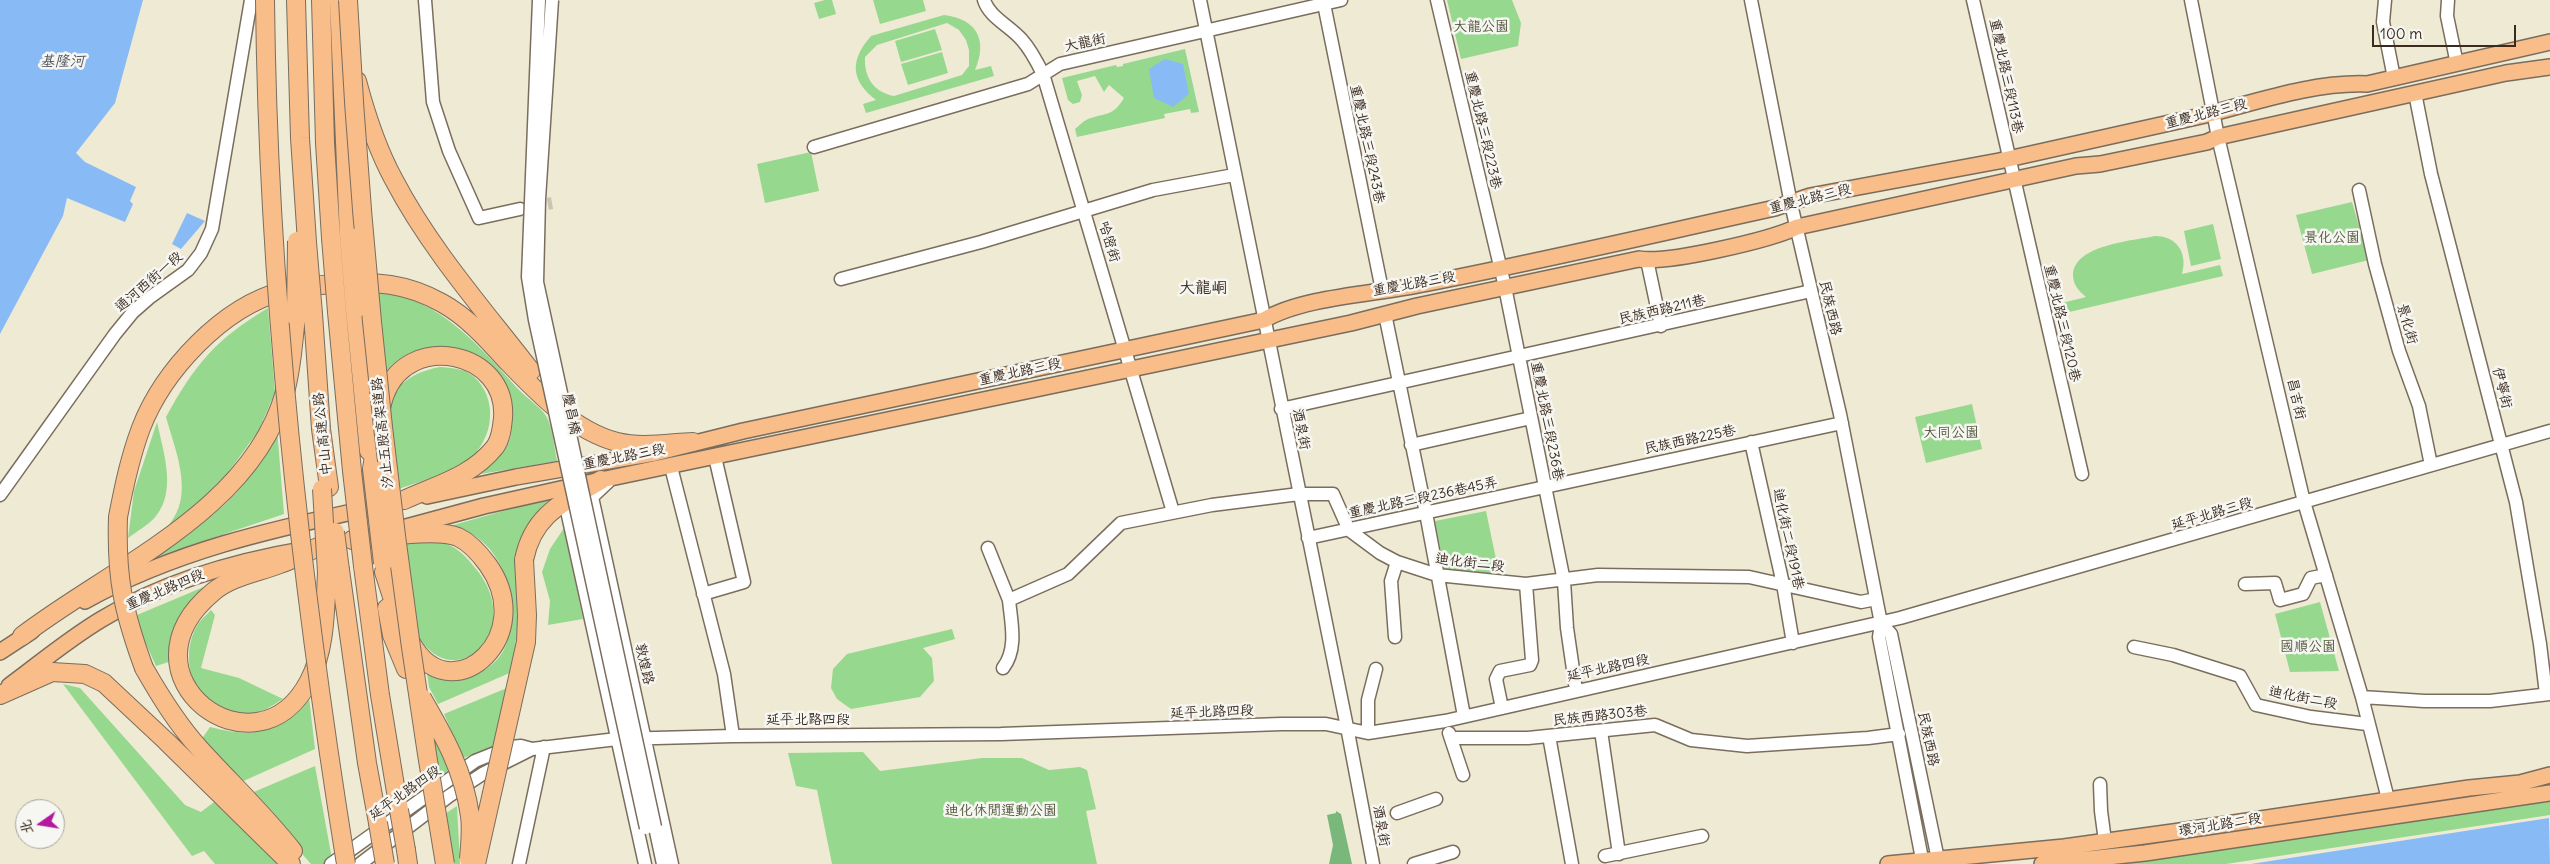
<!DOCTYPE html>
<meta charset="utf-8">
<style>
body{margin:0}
#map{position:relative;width:2550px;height:864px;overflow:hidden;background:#efead4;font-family:Delius,"LXGW WenKai TC",sans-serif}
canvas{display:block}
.north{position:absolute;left:15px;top:799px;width:50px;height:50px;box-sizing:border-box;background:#f6f6f2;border:1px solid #aba49d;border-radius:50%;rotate:257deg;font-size:14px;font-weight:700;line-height:20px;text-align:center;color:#3b2a1e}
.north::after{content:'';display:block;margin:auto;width:18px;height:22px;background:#b5179e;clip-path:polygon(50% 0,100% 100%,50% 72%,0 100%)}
.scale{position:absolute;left:2372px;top:25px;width:144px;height:22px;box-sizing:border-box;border:2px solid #3b2a1e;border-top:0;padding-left:6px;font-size:15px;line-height:18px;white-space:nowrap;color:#3b2a1e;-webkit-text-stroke:4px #f6f6f2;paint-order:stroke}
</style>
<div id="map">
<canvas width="2550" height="864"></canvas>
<div class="north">北</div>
<div class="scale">100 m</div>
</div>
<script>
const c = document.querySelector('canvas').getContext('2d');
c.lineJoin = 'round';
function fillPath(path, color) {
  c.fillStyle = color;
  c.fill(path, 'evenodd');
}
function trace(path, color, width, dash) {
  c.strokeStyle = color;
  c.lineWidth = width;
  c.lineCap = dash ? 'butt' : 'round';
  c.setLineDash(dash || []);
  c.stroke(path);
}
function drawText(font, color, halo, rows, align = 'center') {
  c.font = font + ' Delius,"LXGW WenKai TC",sans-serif';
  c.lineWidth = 5;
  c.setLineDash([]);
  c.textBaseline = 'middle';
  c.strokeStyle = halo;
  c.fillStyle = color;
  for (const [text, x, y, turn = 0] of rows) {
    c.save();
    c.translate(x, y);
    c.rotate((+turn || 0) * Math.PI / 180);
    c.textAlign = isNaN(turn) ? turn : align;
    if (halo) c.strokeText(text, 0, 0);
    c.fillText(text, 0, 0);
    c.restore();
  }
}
fillPath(new Path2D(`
 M825,0H832L836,14L819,19L814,3Z
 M873,0H923L926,11L880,24Z
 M1447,0H1512L1521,23L1518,46L1461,59Z
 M944,15C977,19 988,40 975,70L991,66L994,76L866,113L863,104L876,100C850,80 850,60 871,36ZM947,23L959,30L966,40L969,50V66L962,75L894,96C874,92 864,78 865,57L877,45Z
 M935,29L942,50L901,62L895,41Z
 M1185,49L1199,112L1191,113L1190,109L1164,114L1165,118L1077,137L1075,129C1079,126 1083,121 1088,119C1104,113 1113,117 1124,98L1109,85L1104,92L1095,76L1077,81L1082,95L1080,102L1073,104L1068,100L1062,78L1116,65L1117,67L1123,66V64Z
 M942,52L948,73L908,85L901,64Z
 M811,152L819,191L765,203L757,164Z
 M2352,202L2369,260L2312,274L2296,215Z
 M2213,224L2221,259L2191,266L2184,231Z
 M2155,236C2177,236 2188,253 2182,274L2220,265L2223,276L2065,313L2062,303L2086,297C2079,291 2073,285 2073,275C2074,245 2131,241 2155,236Z
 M373,291C436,295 478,344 518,389C526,398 540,406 546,416C553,427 554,447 557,461L481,474C491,465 505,453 510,439C512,431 511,421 511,413C508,360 447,328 401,358C393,363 386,372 379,379Z
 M268,308L275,392L259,430L224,478L207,497L131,553C144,543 165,533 173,519C193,489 174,447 166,417C195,364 216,339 268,308Z
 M440,367C451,368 463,368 473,376C499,398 494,440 468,460C447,475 417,482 393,491C388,437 369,380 440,367Z
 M1972,404L1982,449L1926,463L1915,417Z
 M157,422C163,451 177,490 156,516C149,525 137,531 128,538L134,491Z
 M277,429L284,514L156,557C188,535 220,513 245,483C258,467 267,447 277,429Z
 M556,496L529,524L518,544L516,571L519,613L512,672L438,704L429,687L427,673C454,686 497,675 507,642C520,596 502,536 450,526Z
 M1486,511L1500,578L1445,573L1435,521Z
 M564,528L583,619L548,625L550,601L542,572L550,549Z
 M426,540C452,543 459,548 476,569C528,632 451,702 414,629C406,614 402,561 399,542Z
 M218,581L175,660L156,666L140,631L137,615Z
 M2320,602L2339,671L2290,672L2275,614Z
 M211,610L215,615L201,668L239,678L283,699C272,706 261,713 248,715C237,716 228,712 218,708C188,694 181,651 198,624C201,619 207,615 211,610Z
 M952,629L955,639L923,648L932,658L934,681L920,697L851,709L837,699L831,688L833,669L847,654Z
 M63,684L80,688L185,805L201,812L214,802L278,864H215L204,851L192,856Z
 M507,688L496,747L463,758L444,714Z
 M309,697L315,749L239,783L201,740L210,727C258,739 275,733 309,697Z
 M428,723L439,745L451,780L436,795Z
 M863,752L880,771L982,758H1022L1049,770L1080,767L1087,770L1096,809L1086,811L1097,864H832L817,790L796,786L788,753Z
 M315,766L332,859L330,864H311L249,794Z
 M2550,796V815L2226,864H2063Z
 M457,806L460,864H448L440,817Z`), '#97d88f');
fillPath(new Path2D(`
 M1336,811L1341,814L1352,864H1329L1333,845L1327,815L1336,813Z`), '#79b87a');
fillPath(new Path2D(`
 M0,0H143L115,103L76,153L85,162L136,187L130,201L133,204L125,222L67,198L63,216L0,334Z
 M1165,59L1183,64L1189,94L1173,107L1154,98L1149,69Z
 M187,213L205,221L181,249L172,244Z
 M2549,818L2550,864H2251Z`), '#88bbf6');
trace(new Path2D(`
 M530,207L552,203`), '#cbc4b0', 12, [12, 6]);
const minor = new Path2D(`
 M425,0L433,102L449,151L479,218L520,209
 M984,0C989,17 1010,26 1022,40C1031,50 1037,62 1043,74L1173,512
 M1200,0L1347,727L1373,864
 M1437,0L1505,287L1564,581L1567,628L1576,690
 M1751,0L1791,204L1840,414L1878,608L1881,623L1879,637L1923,864
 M1973,0L2082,474
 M2191,0L2218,137L2304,502L2362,697L2388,799
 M2385,0L2383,22L2394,78
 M2448,0L2447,16L2457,64
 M1324,4L1382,290
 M2415,93L2431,174L2516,502L2540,644L2546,694
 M814,147L1028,84L1060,64L1341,0
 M2359,190L2375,264L2399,351L2419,406L2431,465
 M1647,260L1661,326
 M841,279L981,242L1153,190L1234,175
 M1385,314L1426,513L1464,716
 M1281,409L1811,291
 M1751,442L1783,584L1793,643
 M1411,445L1531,418
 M671,467L724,674L733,736
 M608,482L592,497L672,864
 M0,495L115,334L133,312L149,298L188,270L201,253L212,229L251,0
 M567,511L645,864
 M1308,538L1842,423
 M988,548L1009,600
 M2245,584L2275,583L2280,600L2303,594L2311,578L2326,575
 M703,594L744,582L715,457
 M1881,623L1891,634L1939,864
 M1395,637L1391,581L1397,562
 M2134,647L2173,655L2240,676L2256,705L2311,717L2367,724
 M1003,668C1018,649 1011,622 1009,600L1068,574L1121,523L1212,505L1299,494H1333L1349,530L1380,553L1397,562L1437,575L1526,584L1598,575L1749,577L1861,602L1876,599
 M2362,697L2424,701H2490L2550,694
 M1502,708L1496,679L1500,671L1530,665L1532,660L1526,584
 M1601,731L1619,854
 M1368,733V700L1376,669
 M1449,733L1463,775
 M1549,736L1572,864
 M1451,738H1528L1655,725L1691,740L1747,746L1868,738L1899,734
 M2100,784L2101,811L2105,841
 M1397,813L1436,799
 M655,827L663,864
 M1605,856L1702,836
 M331,864L475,761L510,747L521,746L532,749L617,739L733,736L1001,734L1281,724H1326L1368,733L1445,721L1900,618L2550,431
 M360,864L449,796L484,773L532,749
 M519,864L544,747
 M1414,864L1453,852`);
const major = new Path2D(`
 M427,496L516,477L655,453L743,431L1264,320C1302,297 1374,294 1418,285C1538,262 1656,234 1775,208L1810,196L1999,161L2201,116C2254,103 2311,82 2367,84L2550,42
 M395,530L484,506L601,480L1351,323L1417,306L1639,259C1667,264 1770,240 1797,227L2076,166L2100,164L2207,142L2218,137L2506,73L2550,67
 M85,601C179,548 284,527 388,504
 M0,652L32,631
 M9,686C40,663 70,638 102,619C164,581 236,561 307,549
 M1888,864L2064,847L2173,832L2469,788L2520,783L2550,775
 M2042,864L2145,853L2550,793`);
const highway = new Path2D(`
 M296,0L300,138L307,242
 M321,0L325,143L331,238
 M339,0L349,236
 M357,81C366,115 377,149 394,180C430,249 484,310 531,371
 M355,310L369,451
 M337,312L352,471
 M313,314L321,429L329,487
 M372,469C376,446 377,415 385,394C409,331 508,351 503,418C502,428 501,439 495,447C471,477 436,485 404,500
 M118,517C124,486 130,457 141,428C163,371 222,307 283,291C300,287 318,285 335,284C376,281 406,283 442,303C466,316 487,339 505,359C536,391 572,430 617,442C641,448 669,443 693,442
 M352,540C377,538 436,528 458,537C471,543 480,554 488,565C538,636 455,709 415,649C399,626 393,598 384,572
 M318,547C305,553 293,560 280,564C257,573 232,576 213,592C112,676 256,783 309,681C326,649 325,608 327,573
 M524,560C533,514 564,502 601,480
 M363,566L380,695L399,810
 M340,570L367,763L378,823
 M387,608L392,635L406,669
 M22,636C112,567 252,511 285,392C292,368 293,342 296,317
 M144,668C160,696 177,724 200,749C231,783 264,814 293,851
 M0,695L52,672L85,674L104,683L166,741L291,864
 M406,850L408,864`);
trace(minor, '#7a6d5e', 15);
trace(major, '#7a6d5e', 18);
trace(highway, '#7a6d5e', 20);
trace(minor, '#fff', 12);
trace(major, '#f8bd89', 15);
trace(highway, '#f8bd89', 18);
const minorBridge = new Path2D(`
 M539,0L528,277L535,320L646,828
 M552,0L539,199L537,282L655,827`);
const highwayBridge = new Path2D(`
 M265,0C268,290 300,578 346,864
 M348,0C363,290 396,578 445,864
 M349,236L355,310
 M331,238L337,312
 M307,242L313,314
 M296,317L297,241
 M372,469L383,563
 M352,471L363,566
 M322,489L327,573
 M118,517C116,577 123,611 144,668
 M335,532L340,570
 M422,698C444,736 464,771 470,816C472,829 470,845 469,859
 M399,810L406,850
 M378,823L385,864
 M476,864L526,642L527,615L524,560`);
trace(minorBridge, '#7a6d5e', 15, []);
trace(highwayBridge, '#7a6d5e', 20, []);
trace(minorBridge, '#fff', 12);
trace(highwayBridge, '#f8bd89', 18);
drawText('14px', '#52563a', '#f6f6f2', [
 ["大龍公園",1481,27],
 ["景化公園",2332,238],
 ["大同公園",1951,433],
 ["國順公園",2308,647],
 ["迪化休閒運動公園",1001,811]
]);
drawText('14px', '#3b2a1e', '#f6f6f2', [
 ["大龍街",1085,43,-12],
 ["重慶北路三段113巷",2006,76,78],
 ["重慶北路三段",2206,114,-14],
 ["重慶北路三段223巷",1483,130,77],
 ["重慶北路三段243巷",1367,144,78],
 ["重慶北路三段",1810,199,-14],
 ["哈密街",1109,242,73],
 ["通河西街一段",149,282,-41],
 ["重慶北路三段",1414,284,-10],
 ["民族西路",1830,308,77],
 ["民族西路211巷",1662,310,-13],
 ["重慶北路三段120巷",2062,323,77],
 ["景化街",2407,324,74],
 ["重慶北路三段",1020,372,-12],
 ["伊寧街",2502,388,76],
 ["昌吉街",2296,399,77],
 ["慶昌橋",571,414,78],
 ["重慶北路三段236巷",1547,421,79],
 ["酒泉街",1301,429,79],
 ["汐止五股高架道路",383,433,-96],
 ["中山高速公路",323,434,-96],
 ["民族西路225巷",1690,440,-12],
 ["重慶北路三段",624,457,-11],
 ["重慶北路三段236巷45弄",1423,498,-12],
 ["延平北路三段",2212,514,-16],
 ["迪化街二段191巷",1788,539,78],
 ["迪化街二段",1470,563,7],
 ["重慶北路四段",165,590,-23],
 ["敦煌路",644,664,77],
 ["延平北路四段",1608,668,-12],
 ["迪化街二段",2303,698,11],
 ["延平北路四段",1212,712,-2],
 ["民族西路303巷",1600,716,-6],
 ["延平北路四段",808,720],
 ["民族西路",1928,739,78],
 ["延平北路四段",405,793,-35],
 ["環河北路二段",2220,825,-9],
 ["酒泉街",1381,826,80]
]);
drawText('italic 15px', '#52565f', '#f6f6f2', [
 ["基隆河",62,62]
]);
drawText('16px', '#3b2a1e', '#f6f6f2', [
 ["大龍峒",1203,288]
]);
</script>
